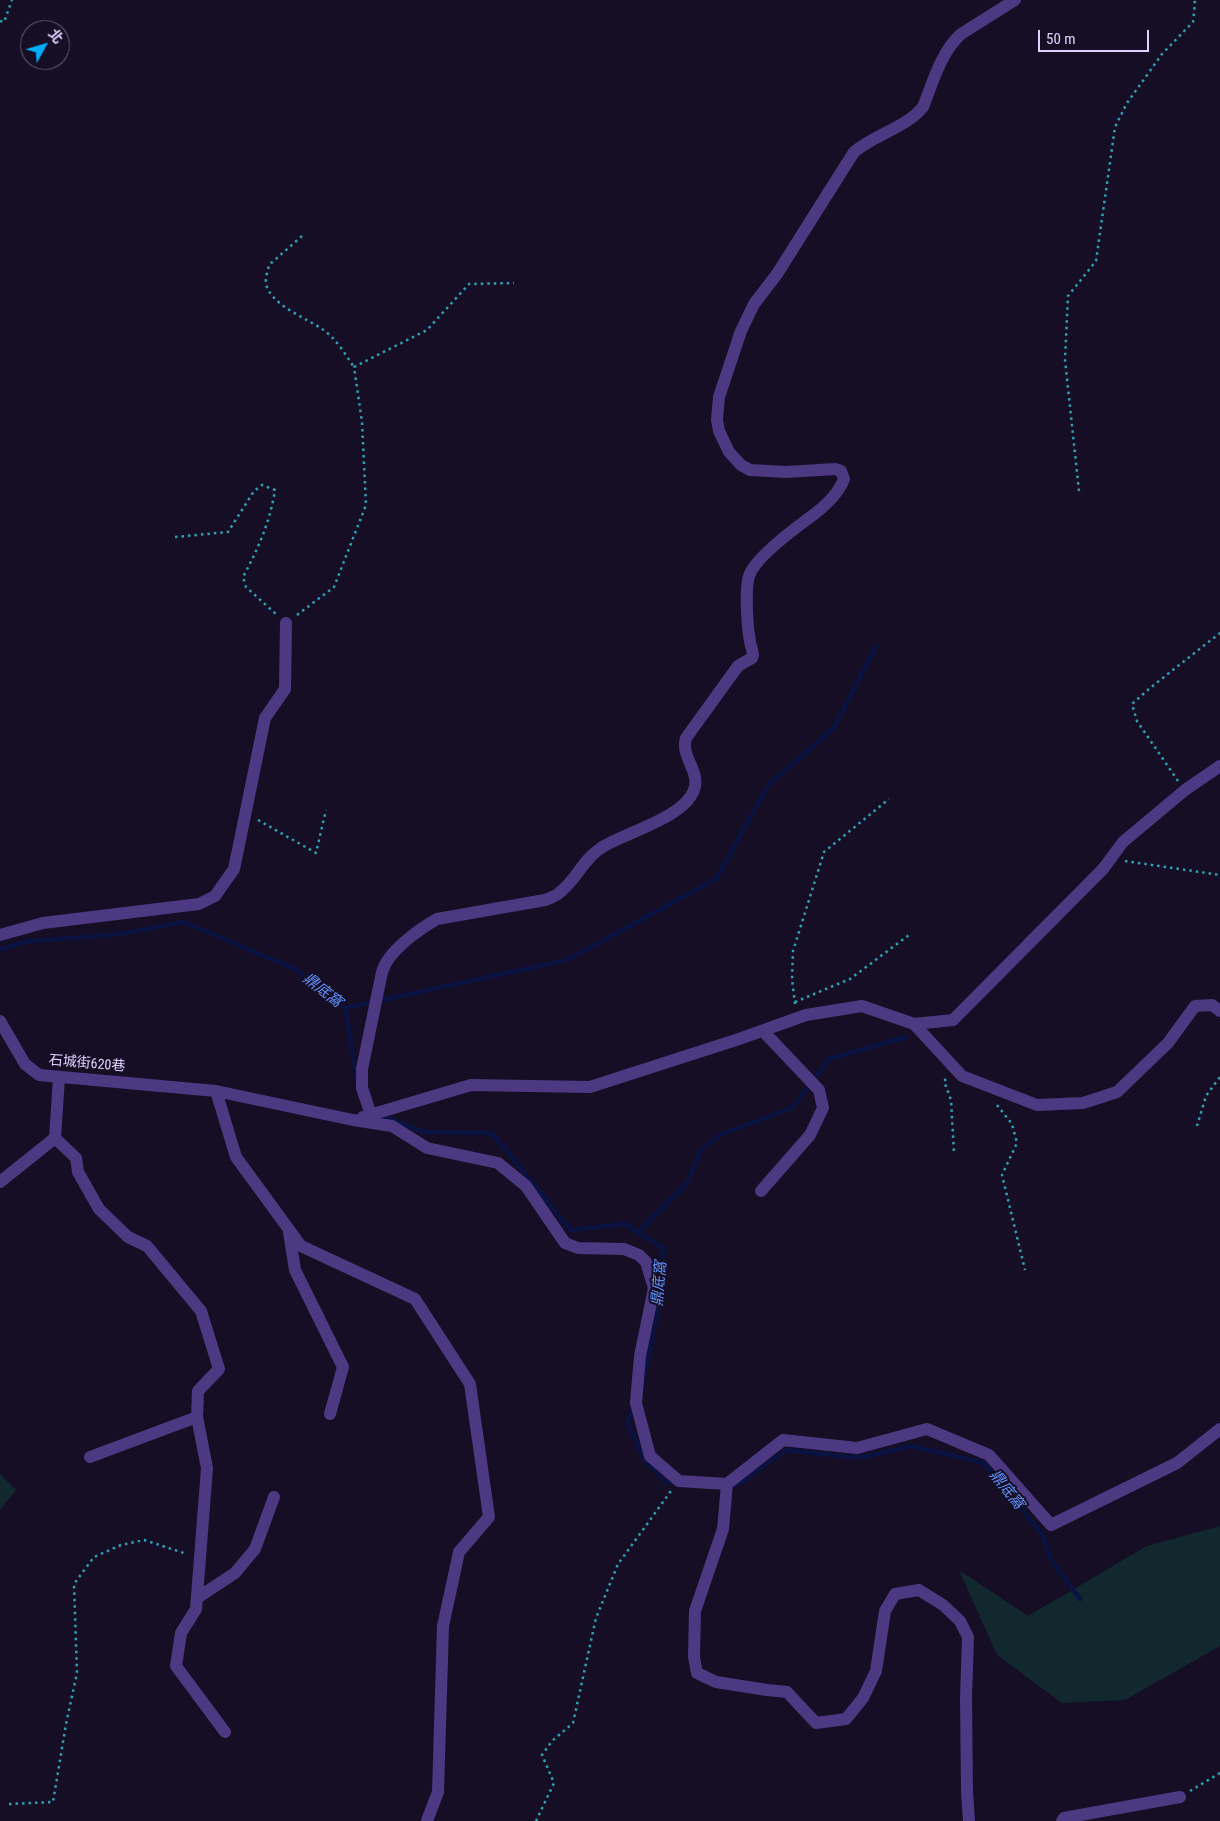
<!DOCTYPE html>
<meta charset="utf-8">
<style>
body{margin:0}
#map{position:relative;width:1220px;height:1821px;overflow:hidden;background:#160e24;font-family:"Roboto Condensed","Noto Sans TC",sans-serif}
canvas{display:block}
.north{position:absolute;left:20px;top:20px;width:50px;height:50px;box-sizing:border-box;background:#160e24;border:1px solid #675c7c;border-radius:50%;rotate:51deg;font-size:14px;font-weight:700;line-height:20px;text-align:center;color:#e0d1ff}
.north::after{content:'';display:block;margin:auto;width:18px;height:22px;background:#01acfb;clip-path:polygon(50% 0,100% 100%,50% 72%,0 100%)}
.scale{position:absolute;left:1038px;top:30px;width:111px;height:22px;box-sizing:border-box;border:2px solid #e0d1ff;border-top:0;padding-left:6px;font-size:15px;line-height:18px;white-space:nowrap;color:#e0d1ff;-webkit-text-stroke:4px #160e24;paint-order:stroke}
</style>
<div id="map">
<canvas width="1220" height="1821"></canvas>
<div class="north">北</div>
<div class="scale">50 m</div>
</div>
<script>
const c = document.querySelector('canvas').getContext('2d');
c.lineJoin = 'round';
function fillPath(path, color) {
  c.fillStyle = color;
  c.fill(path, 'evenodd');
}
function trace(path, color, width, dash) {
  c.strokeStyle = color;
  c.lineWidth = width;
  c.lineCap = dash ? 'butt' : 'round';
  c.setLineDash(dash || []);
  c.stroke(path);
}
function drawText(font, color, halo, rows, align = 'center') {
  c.font = font + ' "Roboto Condensed","Noto Sans TC",sans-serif';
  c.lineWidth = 4;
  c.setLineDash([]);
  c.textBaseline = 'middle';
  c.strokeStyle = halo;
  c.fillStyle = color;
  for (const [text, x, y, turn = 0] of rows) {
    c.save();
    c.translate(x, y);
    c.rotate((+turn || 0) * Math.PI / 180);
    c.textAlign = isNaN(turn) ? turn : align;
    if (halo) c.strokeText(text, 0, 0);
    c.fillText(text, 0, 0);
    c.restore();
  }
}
fillPath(new Path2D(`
 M0,1474L16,1490L0,1510Z
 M1220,1526V1646L1125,1700L1062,1703L997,1655L959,1570L1028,1616L1147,1546Z`), '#11282e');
trace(new Path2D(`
 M0,950L23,942L120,934L184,922L295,969L345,1008L357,1079
 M345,1008L567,960L716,879L769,784L834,728L876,646
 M382,1115L423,1132L491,1133L508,1152L570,1230L625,1224L663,1248L656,1321L642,1388
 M638,1232L687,1183L701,1149L722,1134L792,1108L829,1059L906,1037
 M634,1407L627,1422L644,1459L665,1482L676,1483
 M733,1486L744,1481L786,1450L851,1457L869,1456L911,1446L984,1463L1042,1534L1051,1560L1080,1599`), '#0a1241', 4.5);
trace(new Path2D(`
 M0,21L4,22L12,0
 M302,236L269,265C268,270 265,278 266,284C271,305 306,318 322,329C336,338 345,354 354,367
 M1079,491L1065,360L1068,296L1096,261L1115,127L1127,103L1162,54L1193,22L1195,3L1194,0
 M175,537L228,532L254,491L262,485L275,490C270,522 258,549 243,577L246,587L277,615
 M297,615L334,587L366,505L362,422L354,367L427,330L469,284L514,283
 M1178,781L1137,721L1132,704L1150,688L1220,633
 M258,820L316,853L326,810
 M1125,861L1220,875
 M795,1002L850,979L909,935
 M795,1004L792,979L793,951L824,852L889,799
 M946,1079L944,1081L951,1100L954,1153
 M997,1105L1012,1124L1017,1143L1002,1175L1025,1270
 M1197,1126L1206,1096L1220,1077
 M1190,1791L1220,1773
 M9,1804L53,1802L66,1724L77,1673L74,1584L94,1557L121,1545L144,1540L187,1554
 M536,1821L554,1783L542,1755L552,1741L573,1723L596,1618L618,1564L671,1491`), '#2fa0b5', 2.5, [2.5, 4]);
trace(new Path2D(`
 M0,935L43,923L199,904L215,896L234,869L265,718L285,689L286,623
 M0,1021L25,1064L39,1075L216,1091L353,1120L392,1126L427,1148L498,1163L526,1186L565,1243L578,1248L624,1249L639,1255L646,1262L654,1288L640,1356L636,1403L650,1456L679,1481L727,1484L783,1440L857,1448L927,1429L989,1455L1051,1525L1177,1463L1220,1429
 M914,1024L953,1020L1103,869L1123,842L1185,790L1220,766
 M216,1091L236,1157L301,1246L415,1299L470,1384L489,1517L459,1552L443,1626L438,1792L427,1821
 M371,1115L362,1088V1069L382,972C388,951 418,930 437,919L545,900C550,898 556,896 559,893C576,881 583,859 601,848C624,833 684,818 694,790C701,771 680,757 686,738L738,666L752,658L753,655C753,650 750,645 750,641C747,626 745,589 749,576C754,559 794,529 809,518C823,508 838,495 844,479L841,471L835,469L786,472L750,470L741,465L729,452L719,431L717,420L719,397L741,331L754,304L777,274L854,152C875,134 906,128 923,107C933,82 941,52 961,34L1015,0
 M363,1117L471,1085L590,1087L739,1039L806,1015L862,1006L914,1024L962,1076L1037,1105L1083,1103L1117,1092L1168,1043L1195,1006L1212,1005L1220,1011
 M55,1138L76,1158L78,1172L99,1209L128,1237L147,1246L201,1311L219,1369L198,1391L197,1417L207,1468L196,1609L181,1633L176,1666L225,1732
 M0,1182L55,1138L59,1077
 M761,1191L810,1135L823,1108L819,1090L763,1031
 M289,1232L295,1270L343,1367L330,1414
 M90,1457L197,1417
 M727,1484L723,1529L695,1611L694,1657L697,1673L716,1682L767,1690L787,1692L816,1723L846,1719L863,1698L876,1671L885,1611L895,1594L919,1590L943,1605L960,1621L968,1637L966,1697L967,1792L969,1821
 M197,1598L235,1573L255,1549L274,1497
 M1062,1821L1064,1818L1180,1797`), '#4c3982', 12);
drawText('14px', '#e0d1ff', '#160e24', [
 ["石城街620巷",87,1064,5]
]);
drawText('italic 15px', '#6093fe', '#160e24', [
 ["鼎底窩",322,991,38],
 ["鼎底窩",660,1284,-85],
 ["鼎底窩",1006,1490,51]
]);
</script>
